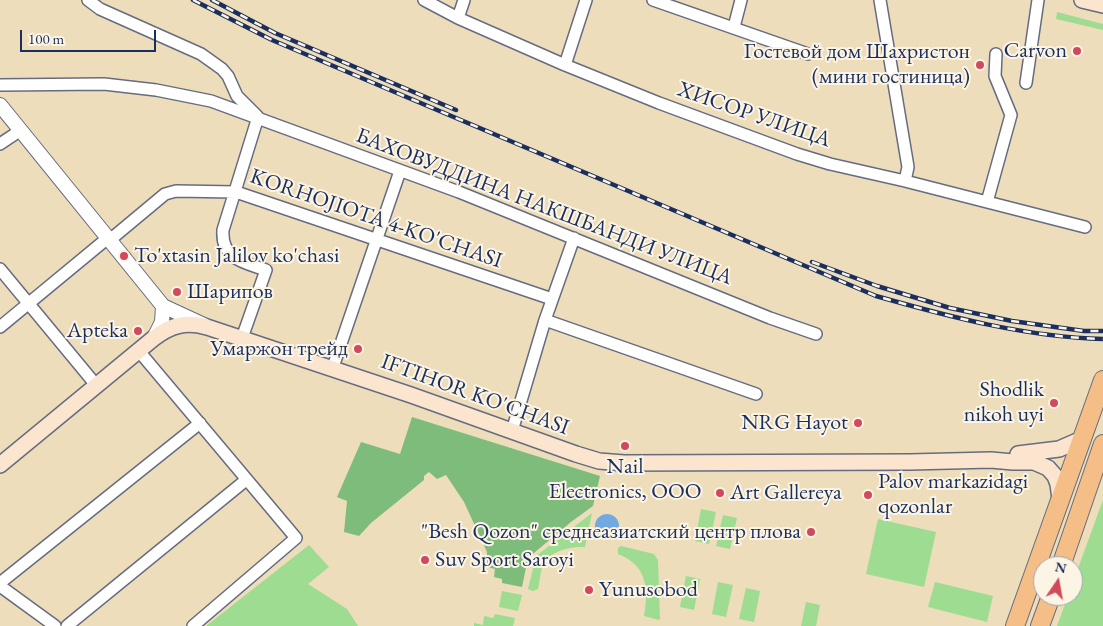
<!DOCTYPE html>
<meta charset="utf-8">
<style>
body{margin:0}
#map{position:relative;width:1103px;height:626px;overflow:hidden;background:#edb;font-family:"EB Garamond",serif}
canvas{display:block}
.north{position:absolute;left:1033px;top:556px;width:50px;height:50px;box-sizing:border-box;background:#fcf5e5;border:1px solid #a2a6af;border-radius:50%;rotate:12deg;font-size:14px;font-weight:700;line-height:20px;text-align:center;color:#1b2f5e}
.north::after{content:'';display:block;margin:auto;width:18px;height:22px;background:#d1495b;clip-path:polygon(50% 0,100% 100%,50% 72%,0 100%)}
.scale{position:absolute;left:20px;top:30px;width:136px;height:22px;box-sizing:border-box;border:2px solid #1b2f5e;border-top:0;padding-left:6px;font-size:15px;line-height:18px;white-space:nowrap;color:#1b2f5e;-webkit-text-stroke:4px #fcf5e5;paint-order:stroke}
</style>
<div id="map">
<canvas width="1103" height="626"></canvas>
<div class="north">N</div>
<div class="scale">100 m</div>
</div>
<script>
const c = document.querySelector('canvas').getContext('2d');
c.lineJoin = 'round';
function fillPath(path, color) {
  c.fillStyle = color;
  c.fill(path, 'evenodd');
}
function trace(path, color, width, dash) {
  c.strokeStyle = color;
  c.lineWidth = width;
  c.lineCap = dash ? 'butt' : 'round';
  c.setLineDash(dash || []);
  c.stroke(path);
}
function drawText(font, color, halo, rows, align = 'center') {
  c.font = font + ' "EB Garamond",serif';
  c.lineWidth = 4;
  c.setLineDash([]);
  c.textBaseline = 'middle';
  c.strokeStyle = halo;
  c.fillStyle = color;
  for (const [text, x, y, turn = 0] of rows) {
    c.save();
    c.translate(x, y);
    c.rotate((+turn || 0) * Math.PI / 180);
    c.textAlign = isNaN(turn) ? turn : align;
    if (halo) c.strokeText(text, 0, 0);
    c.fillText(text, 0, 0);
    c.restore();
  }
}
fillPath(new Path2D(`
 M1057,12L1103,24V30L1056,19Z
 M1103,500V626H1057L1068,596H1073V582Z
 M701,509L716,512L709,544L695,541Z
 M592,513L585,547C571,546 549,551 543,565C540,572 540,582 538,589L533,591L528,589L536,556Z
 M723,515L737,518L730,549L716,546Z
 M878,519L936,532L924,587L866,574Z
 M309,545L329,567L308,584L347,609L358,626H206Z
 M621,546L654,554L658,560L660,619L659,620L644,616C649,589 647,565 618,554V548Z
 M686,576L700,579L694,610L680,607Z
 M718,582L733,585L726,617L712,614Z
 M935,582L993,596L987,622L928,607Z
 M746,588L760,591L754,622L739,619Z
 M502,591L522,595L518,611L499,607Z
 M806,602L820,605L816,626H801Z
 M495,614L515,618L513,626H474V623L483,625L484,616L493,618Z`), '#9ddc91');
fillPath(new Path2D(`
 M412,417L600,476L593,506L571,522L528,558L522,587L502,583V579L494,577L495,569L487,567V552L464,502L446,475L437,479L429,472L424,476V480L371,523L359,536L344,532L347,501L337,497L361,442L400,454Z`), '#7ebc7b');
fillPath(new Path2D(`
 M595 526a12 12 0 1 1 24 0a12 12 0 1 1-24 0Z`), '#72a9e1');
const minor = new Path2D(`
 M88,0L100,9L201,54L222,69L228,76L237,96L257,116
 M424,0L458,18L565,65L659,103L797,154L830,164L905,181L1085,227
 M653,0L808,54
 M880,0L908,167L905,181
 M458,18L464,0
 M734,27L741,0
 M565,65L586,0
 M1026,83L1038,0
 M0,85L104,84L156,90L211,101L459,192L770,318L816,334
 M0,144L21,130
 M987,202L1011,115L995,76L996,54
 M111,239L165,194L176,191L236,192L552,299
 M0,269L96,385
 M545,320L756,394
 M0,327L109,237
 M242,338L266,270C243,262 221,259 223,230L258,117
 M138,350L296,538L193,626
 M333,367L400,171
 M512,431L545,320L574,238
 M0,583L200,423
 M0,586L55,626
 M67,626L246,480`);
const tertiary = new Path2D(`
 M0,105L163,306L204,325
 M154,338L162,322L163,306`);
const secondary = new Path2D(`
 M1082,0L1103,5
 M1018,454L1059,449L1082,439
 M0,465L154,338C171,325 186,321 207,327L411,395L576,454L599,461L624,463L910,462L991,460L1013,462H1034L1048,468L1055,476L1058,484L1060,499`);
const primary = new Path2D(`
 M1061,566L1103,444
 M1015,626L1103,380
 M1040,626L1051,596`);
trace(minor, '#656c7f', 14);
trace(tertiary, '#656c7f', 16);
trace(secondary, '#656c7f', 18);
trace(primary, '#656c7f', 20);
trace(minor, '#fff', 11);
trace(tertiary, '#fff', 14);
trace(secondary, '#fbe5cf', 15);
trace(primary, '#f6be87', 18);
const rail = new Path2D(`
 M193,0L272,40L876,296C950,317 1026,337 1103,339
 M212,0L275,33L456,110
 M812,262L877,286L950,308L1012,321L1084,331H1103`);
trace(rail, '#1b2f5e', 4.5);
trace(rail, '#fcf5e5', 2.5, [8]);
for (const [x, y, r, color] of [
 [1077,51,5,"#d1495b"],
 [980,65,5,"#d1495b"],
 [124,256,5,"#d1495b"],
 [177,292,5,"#d1495b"],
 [138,331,5,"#d1495b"],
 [358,349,5,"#d1495b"],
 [1054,403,5,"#d1495b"],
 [858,423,5,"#d1495b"],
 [625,446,5,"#d1495b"],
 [720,493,5,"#d1495b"],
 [868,495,5,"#d1495b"],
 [811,532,5,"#d1495b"],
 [425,560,5,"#d1495b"],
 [589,590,5,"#d1495b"]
]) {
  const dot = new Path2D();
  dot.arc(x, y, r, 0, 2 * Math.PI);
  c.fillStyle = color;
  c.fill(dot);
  trace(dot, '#fcf5e5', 2);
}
drawText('22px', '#1b2f5e', '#fcf5e5', [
 ["Carvon",1067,51],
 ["Гостевой дом Шахристон",970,52],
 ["(мини гостиница)",970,77],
 ["To'xtasin Jalilov ko'chasi",134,256,"left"],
 ["Шарипов",187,292,"left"],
 ["Apteka",128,331],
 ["Умаржон трейд",348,349],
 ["Shodlik",1044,390],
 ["nikoh uyi",1044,415],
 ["NRG Hayot",848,423],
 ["Nail",625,467,"center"],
 ["Electronics, ООО",625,492,"center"],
 ["Palov markazidagi",878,482,"left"],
 ["qozonlar",878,507,"left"],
 ["Art Gallereya",730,493,"left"],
 ["\"Besh Qozon\" среднеазиатский центр плова",801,532],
 ["Suv Sport Saroyi",435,560,"left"],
 ["Yunusobod",599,590,"left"]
], 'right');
drawText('22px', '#1b2f5e', '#fcf5e5', [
 ["ХИСОР УЛИЦА",754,115,19],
 ["БАХОВУДДИНА НАКШБАНДИ УЛИЦА",544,207,21],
 ["KORHOJIOTA 4-KO'CHASI",376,219,19],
 ["IFTIHOR KO'CHASI",475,395,20]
]);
</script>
